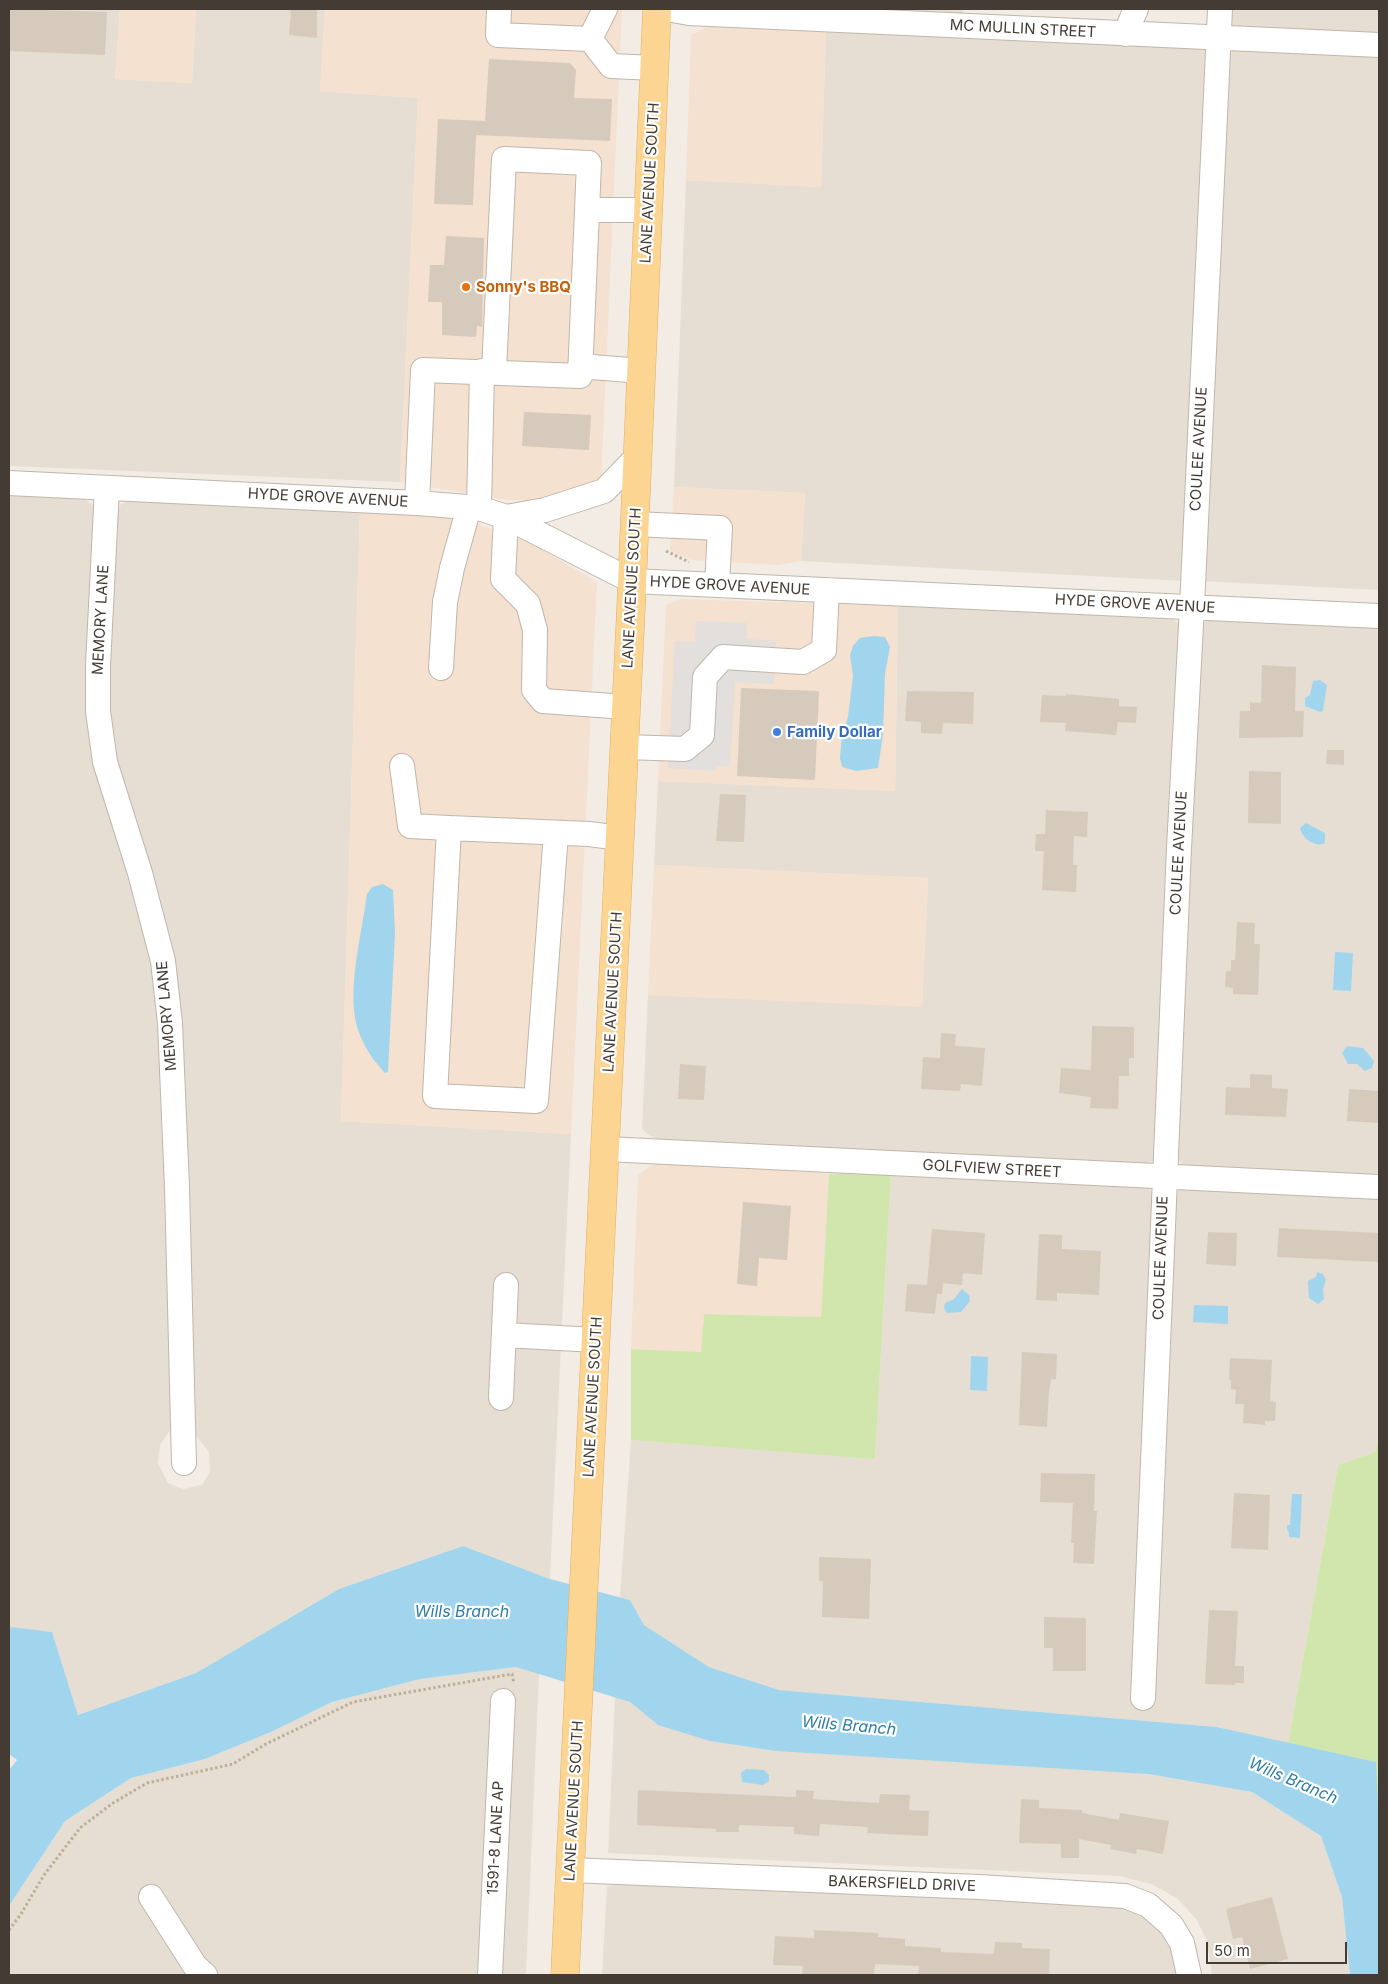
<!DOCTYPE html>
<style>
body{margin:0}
#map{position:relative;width:1388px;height:1984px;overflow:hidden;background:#f2ece4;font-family:Inter,sans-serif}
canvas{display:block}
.frame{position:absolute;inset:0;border:10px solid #443c34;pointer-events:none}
.scale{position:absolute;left:1206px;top:1942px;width:141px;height:22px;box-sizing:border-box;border:2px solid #443c34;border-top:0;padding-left:6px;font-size:15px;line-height:18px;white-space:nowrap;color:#443c34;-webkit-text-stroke:4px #fff;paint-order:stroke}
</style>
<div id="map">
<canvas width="1388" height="1984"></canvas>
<div class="frame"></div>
<div class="scale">50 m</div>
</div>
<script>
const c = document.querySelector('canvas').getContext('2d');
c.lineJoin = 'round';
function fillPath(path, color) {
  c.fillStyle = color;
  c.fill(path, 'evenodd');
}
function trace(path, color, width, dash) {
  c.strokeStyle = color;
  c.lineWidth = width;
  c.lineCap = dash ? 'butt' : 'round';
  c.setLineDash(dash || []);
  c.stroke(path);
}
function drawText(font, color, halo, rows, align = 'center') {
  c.font = font + ' Inter,sans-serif';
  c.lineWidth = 4.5;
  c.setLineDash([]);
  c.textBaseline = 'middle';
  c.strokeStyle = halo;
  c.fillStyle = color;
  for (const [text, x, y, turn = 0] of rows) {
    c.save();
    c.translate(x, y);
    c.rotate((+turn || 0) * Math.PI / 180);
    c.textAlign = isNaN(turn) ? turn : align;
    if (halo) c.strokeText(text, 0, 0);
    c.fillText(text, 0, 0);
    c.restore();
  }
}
fillPath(new Path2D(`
 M9,9H120L115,79L192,83L196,9H325L320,91L418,98L400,482L9,466Z
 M803,9H963V17Z
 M1228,9H1379V38L1232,27L1227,20Z
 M826,28L1197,45L1204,50L1209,60L1186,581L801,561L805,493L674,487L686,180L821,187Z
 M1238,46L1379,52V590L1202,581L1225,58Z
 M9,492L79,495L93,505L99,515L89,674L155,964L166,1069L173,1426L160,1445L158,1463L168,1483L183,1489L202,1485L210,1472L209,1452L194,1433L183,1049L111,744L106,701L115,516L121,504L134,499L360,512L341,1121L571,1134L550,1579L463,1546L339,1589L196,1673L78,1715L52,1632L12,1627L9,1629Z
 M898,606L1169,617L1178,623L1184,633L1158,1151L1153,1161L1141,1168L858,1154L803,1146L663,1141L650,1136L642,1129L648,995L922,1006L928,878L654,865L658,781L895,791Z
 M1212,618L1379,626V1178L1186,1168L1173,1154L1200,632L1204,623Z
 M891,1172L1140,1184L1151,1190L1156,1201L1136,1705H1154L1171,1201L1179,1190L1198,1183L1379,1192V1435L1375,1452L1338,1465L1288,1743L1217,1727L779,1690L709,1667L644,1625L630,1600L620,1597L631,1440L875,1458Z
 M516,1667L539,1673L526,1975H9V1906L65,1821L131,1778L205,1759L271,1732L332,1702L420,1679Z
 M615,1697L630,1702L658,1725L1148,1774L1252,1792L1321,1836L1342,1897L1350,1975H1212L1207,1941L1196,1919L1177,1898L1151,1884L1120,1876L608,1853Z
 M615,1883L1117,1905L1137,1910L1169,1936L1183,1975H602L607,1887Z`), '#e6ded2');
fillPath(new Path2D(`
 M120,9H196L192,83L115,79Z
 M325,9H622L601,481L554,500H508L400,482L418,98L320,91Z
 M715,23L826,28L821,187L686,180L691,35Z
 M674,487L805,493L801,561L778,565L692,560L670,551Z
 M360,512L421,513L474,523L530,543L597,582L571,1134L341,1121Z
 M681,599L898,606L895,791L658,781L666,605Z
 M654,865L928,878L922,1007L648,995Z
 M661,1162L829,1174L821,1317L704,1314L702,1352L631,1349L638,1175L650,1166Z`), '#f4e1cf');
fillPath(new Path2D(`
 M891,1172L875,1459L631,1440V1349L701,1352L704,1314L821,1317L829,1174Z
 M1379,1435V1826L1375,1762L1288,1743L1338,1465L1375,1452Z`), '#d1e6ad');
fillPath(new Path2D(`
 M696,621L747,623V639L776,641L774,684L735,682L730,767L717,766L716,771L668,768L675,641L695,642Z`), '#e2dfdc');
fillPath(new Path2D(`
 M874,636L885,637L890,647L885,674L883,735L878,768L856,771L842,767L840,758L842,735L848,717L853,676L850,655L853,646L860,638Z
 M1320,680L1327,685L1323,711L1320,712L1305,706V698L1310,695L1313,681Z
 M1306,823L1325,833V843C1316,848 1302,839 1300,828Z
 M383,884L393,890L395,933L388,1072L385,1073C374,1061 366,1050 360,1035C344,998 362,934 367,894L372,887Z
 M1335,952L1353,953L1351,991L1333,990Z
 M1347,1046L1363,1048L1374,1061L1372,1068L1365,1071L1357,1064H1348L1342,1053Z
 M1317,1272L1323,1274L1326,1280L1323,1289L1324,1299L1318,1304L1309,1298L1308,1281L1316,1277Z
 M962,1289L969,1295L970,1301L961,1312L947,1313L944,1308L945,1303L954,1299Z
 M1194,1305L1228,1306V1324L1193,1322Z
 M971,1356L988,1357L987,1391L970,1390Z
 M1292,1494H1302L1300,1538L1289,1537V1532L1287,1530V1525H1290Z
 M463,1546L550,1579L630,1600L644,1625L709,1667L779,1690L1217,1727L1376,1762L1379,1826V1975H1350L1342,1897L1321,1836L1252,1792L1148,1774L776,1751L710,1741L658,1725L630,1702L516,1667L420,1679L332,1702L271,1732L205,1759L131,1778L65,1821L9,1906V1770L17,1760L9,1754V1629L12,1627L52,1632L78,1715L196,1673L339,1589Z
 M746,1769L764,1770L769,1775V1781L763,1785L742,1782L741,1773Z`), '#a1d5ee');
fillPath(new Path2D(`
 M9,9L107,12L105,55L9,51Z
 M291,9H317V38L289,35Z
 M489,59L570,63L576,70L574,98L612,99L610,141L476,135L473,205L434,204L438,119L485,121Z
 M446,236L484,238L482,327L477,326L476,337L442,335V302H428L430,265H444Z
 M524,412L591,415L589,450L522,446Z
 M1262,665L1296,667L1295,711H1304L1303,737L1239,738L1240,711H1250V702L1261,703Z
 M741,688L819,691L815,780L737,776Z
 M907,691L974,692L973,724L943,723L942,734L921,733V722L905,721Z
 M1066,694L1119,699V706L1137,707L1136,723L1118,722L1116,735L1065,731L1066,723L1040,722L1042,695L1066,696Z
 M1327,750H1344V765L1326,764Z
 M1249,771L1281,772V824L1248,823Z
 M720,794L746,795L744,842L716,841Z
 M1046,810L1088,812L1087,837L1074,836L1073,865H1077L1076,892L1042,890L1044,851H1035L1036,834H1045Z
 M1237,922L1255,923L1254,944H1260L1258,995L1233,994V988L1225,987L1226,971H1231V960H1235Z
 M1092,1026L1134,1027V1058H1129V1076H1119L1118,1109L1090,1108L1091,1097L1059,1093L1061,1068L1091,1070Z
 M941,1033L956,1034L955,1046L985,1048L982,1086L961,1084L960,1091L921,1089L923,1057L940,1058Z
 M680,1064L706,1066L704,1100L678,1099Z
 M1250,1074L1272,1075V1088L1288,1089L1286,1117L1225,1115L1226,1087L1250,1088Z
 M1349,1089L1379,1091V1123L1347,1121Z
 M743,1202L791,1206L787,1260L759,1258L757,1286L737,1284Z
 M1279,1228L1379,1233V1262L1277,1257Z
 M932,1229L985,1233L982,1275L963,1273L962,1285L943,1283L942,1294H937L935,1314L905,1311L907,1284L927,1285Z
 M1208,1232L1237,1233L1236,1266L1206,1264Z
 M1039,1234L1062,1235V1249L1101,1251L1099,1295L1057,1293V1301L1036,1300Z
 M1022,1352L1057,1354L1056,1379H1051L1049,1391L1047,1427L1019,1425Z
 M1230,1358L1272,1360L1270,1401L1276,1402L1275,1421H1265V1425L1243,1423L1244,1404H1235L1236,1390L1231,1389V1380H1229Z
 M1041,1473L1095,1474L1094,1511H1097L1094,1564L1073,1563L1074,1543H1071L1073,1503L1040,1502Z
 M1234,1493L1270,1495L1268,1550L1231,1548Z
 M819,1557L871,1559L869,1619L822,1617L823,1581H819Z
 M1209,1610L1238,1611L1235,1666H1244V1683H1235V1685L1205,1684Z
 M1044,1617L1086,1618V1671H1053V1648H1044Z
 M638,1790L796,1797V1790L814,1791L813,1799L879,1803L880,1794L910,1795L909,1810L929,1811L928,1836L867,1833L868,1827L820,1824L819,1836L794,1834V1827L739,1825V1832H716V1829L637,1825Z
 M1021,1799L1039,1800V1808L1082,1810V1813L1119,1820L1120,1813L1169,1821L1163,1854L1137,1849L1136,1854L1110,1849L1111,1845L1079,1839V1858H1061V1844L1019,1843Z
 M1272,1897L1288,1959L1250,1969L1242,1937L1233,1939L1226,1909Z
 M814,1930L878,1933V1937L905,1939V1946L941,1948V1952L994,1954L995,1942L1022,1943V1948L1050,1949L1049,1975H918L919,1966L875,1964L874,1975H819L802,1974L803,1966L773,1965L775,1936L814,1938Z`), '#d6cabd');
const minor = new Path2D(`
 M499,9L498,35L590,39L611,66L655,68
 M667,9L689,13L1379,45
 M1125,34L1136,9
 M590,39L605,9
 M587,210H649
 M580,366L641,371
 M9,483L417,503L479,508L506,517L632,581L1379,616
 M107,488L98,665V711L105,762L140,873L163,961L170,1023L177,1187L184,1463
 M417,503L423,370L580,376L589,163L504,159L494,371
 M479,508L482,371
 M635,524L720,528L717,585
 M441,668L445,602L452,568L469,507
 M626,707L543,701L534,690L535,630L528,604L503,579L506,517L545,510L604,491L637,457
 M625,747L685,749L702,735L705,677L723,657L803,662L824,650L827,590
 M402,766L410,826L449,828
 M556,833L536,1101L435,1096L449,828L589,834L620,838
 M606,1149L1379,1187
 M504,1335L596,1340
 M501,1398L506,1285
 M1143,1698L1179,848L1192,607L1220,9
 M570,1870L979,1887L1125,1896L1148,1905L1171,1925L1182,1943L1189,1975
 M151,1897L195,1966L205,1975
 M490,1975L503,1701`);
const major = new Path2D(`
 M565,1975L631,608L657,9`);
trace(minor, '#c0b6aa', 26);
trace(major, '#e0b063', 29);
trace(new Path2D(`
 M666,551L689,562
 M9,1930L21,1914L44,1875L80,1828L113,1803L147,1783L233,1764L264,1745L353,1702L512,1674L514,1684`), '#beae99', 3, [2.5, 2.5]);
trace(minor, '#fff', 24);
trace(major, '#fcd593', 28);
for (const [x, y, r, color] of [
 [466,287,5,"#e8710a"],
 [777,732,5,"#3f7fe0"]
]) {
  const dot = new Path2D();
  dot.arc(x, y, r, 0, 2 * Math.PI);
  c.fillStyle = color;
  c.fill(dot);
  trace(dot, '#fff', 2);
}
drawText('15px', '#443c34', '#fff', [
 ["MC MULLIN STREET",1023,29,3],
 ["LANE AVENUE SOUTH",650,183,-87],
 ["COULEE AVENUE",1199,449,-87],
 ["HYDE GROVE AVENUE",328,498,3],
 ["HYDE GROVE AVENUE",730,586,3],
 ["LANE AVENUE SOUTH",632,588,-87],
 ["HYDE GROVE AVENUE",1135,604,3],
 ["MEMORY LANE",101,620,-87],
 ["COULEE AVENUE",1179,853,-87],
 ["LANE AVENUE SOUTH",613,992,-87],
 ["MEMORY LANE",167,1016,-95],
 ["GOLFVIEW STREET",992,1169,3],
 ["COULEE AVENUE",1161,1258,-88],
 ["LANE AVENUE SOUTH",593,1397,-87],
 ["LANE AVENUE SOUTH",574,1801,-87],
 ["1591-8 LANE AP",496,1838,-87],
 ["BAKERSFIELD DRIVE",902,1884,2]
]);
drawText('bold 15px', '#c56008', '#fff', [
 ["Sonny's BBQ",476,287]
], 'left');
drawText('bold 15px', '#366cbe', '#fff', [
 ["Family Dollar",787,732]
], 'left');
drawText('italic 16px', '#2e7da4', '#fff', [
 ["Wills Branch",462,1612],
 ["Wills Branch",849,1726,5],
 ["Wills Branch",1293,1781,23]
]);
</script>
